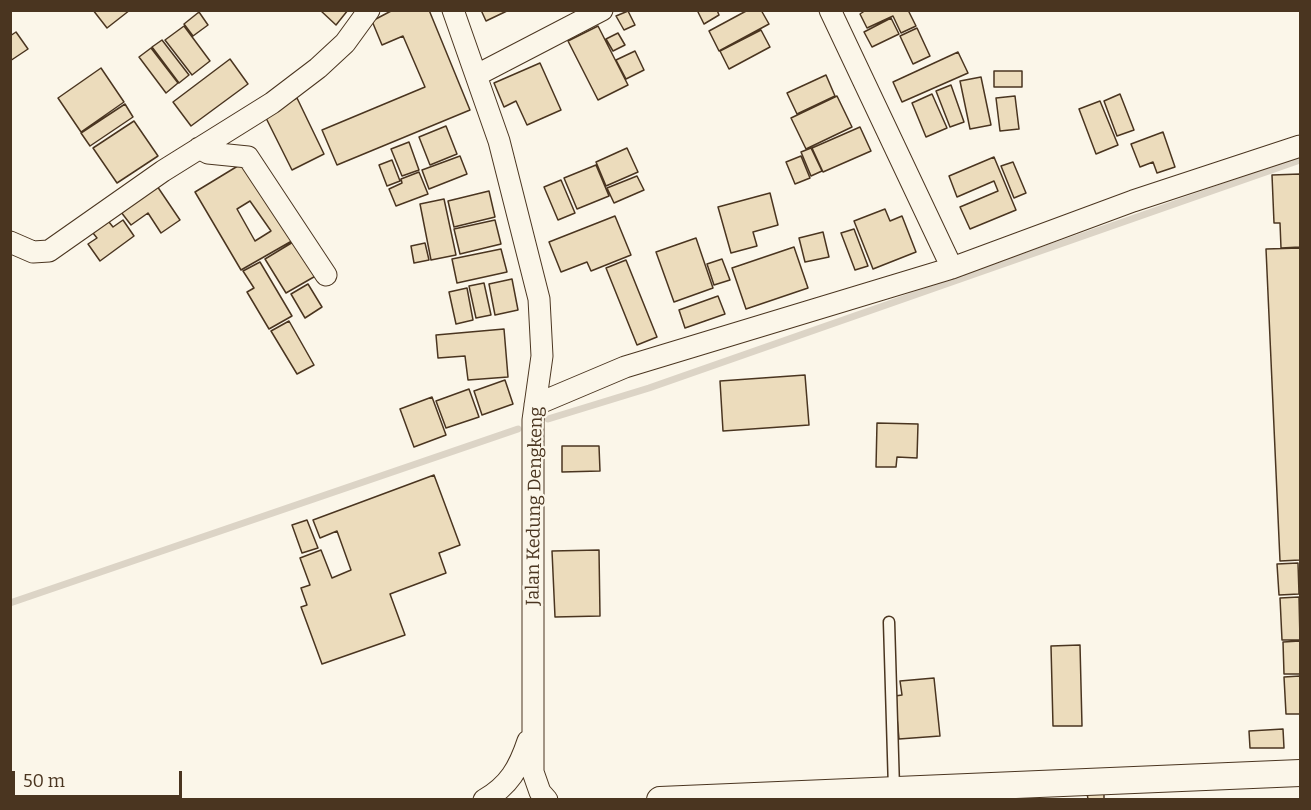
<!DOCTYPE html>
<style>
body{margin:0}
#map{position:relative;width:1311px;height:810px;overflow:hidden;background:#fbf6e9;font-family:Bitter,serif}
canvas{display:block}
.frame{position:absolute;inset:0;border:12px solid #4a3520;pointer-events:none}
.scale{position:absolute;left:12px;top:771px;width:170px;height:27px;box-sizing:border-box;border:3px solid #4a3520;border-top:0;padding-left:8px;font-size:18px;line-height:21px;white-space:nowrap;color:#4a3520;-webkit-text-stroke:4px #fbf6e9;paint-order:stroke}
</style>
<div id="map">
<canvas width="1311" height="810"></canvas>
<div class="frame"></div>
<div class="scale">50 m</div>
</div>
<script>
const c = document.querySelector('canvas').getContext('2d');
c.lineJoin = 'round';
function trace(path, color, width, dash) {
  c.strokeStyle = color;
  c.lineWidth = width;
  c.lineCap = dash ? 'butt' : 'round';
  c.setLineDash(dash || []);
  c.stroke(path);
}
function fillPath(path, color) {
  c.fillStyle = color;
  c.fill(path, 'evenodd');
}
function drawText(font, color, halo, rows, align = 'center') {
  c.font = font + ' Bitter,serif';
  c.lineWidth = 4.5;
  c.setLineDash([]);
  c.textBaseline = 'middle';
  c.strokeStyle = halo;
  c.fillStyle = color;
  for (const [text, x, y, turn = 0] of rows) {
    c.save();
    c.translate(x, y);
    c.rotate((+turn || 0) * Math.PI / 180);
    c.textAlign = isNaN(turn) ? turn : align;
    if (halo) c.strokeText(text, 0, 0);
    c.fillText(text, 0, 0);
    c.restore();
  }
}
trace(new Path2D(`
 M548,419L649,388L1300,160
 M10,603L518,429`), '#dcd4c6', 7);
const building = new Path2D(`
 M93,10H130L107,28Z
 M320,10H348L336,25Z
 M393,10H429L470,110L337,165L322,130L425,87L403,36L382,45L372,21Z
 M481,10H509L486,21Z
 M697,10H717L719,15L704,24Z
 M748,10H761L769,24L719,51L709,31Z
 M866,10H908L916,26L901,33L893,16L867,28L860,14Z
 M628,11L635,25L624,30L616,16Z
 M199,12L208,25L193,36L184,24Z
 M891,18L899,34L872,47L864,32Z
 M184,26L210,61L192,75L165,40Z
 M598,26L628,85L598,100L568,41Z
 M917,28L930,56L913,64L900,36Z
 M761,30L770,47L729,69L720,51Z
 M16,32L28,49L10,61V36Z
 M618,33L625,45L613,51L606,39Z
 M162,40L189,75L179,83L152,47Z
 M151,48L178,83L166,93L139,57Z
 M635,51L644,70L626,79L616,60Z
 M958,52L968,73L902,102L893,82Z
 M230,59L248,84L191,126L173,102Z
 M540,63L561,110L527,125L516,101L504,107L494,83Z
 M101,68L124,102L81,132L58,98Z
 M994,71H1022V87H994Z
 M826,75L835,96L797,114L787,93Z
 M981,77L991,125L970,129L960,81Z
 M951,85L964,122L950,127L936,91Z
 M932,94L947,128L926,137L912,103Z
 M1120,94L1134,130L1117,136L1104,101Z
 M837,96L852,127L806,149L791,118Z
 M1015,96L1019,129L1000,131L996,98Z
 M297,98L324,154L292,170L264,114Z
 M1100,101L1118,145L1096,154L1079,109Z
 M125,104L133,117L90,146L81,133Z
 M134,121L158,156L117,183L93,148Z
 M446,126L457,154L430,165L419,137Z
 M860,127L871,151L823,172L812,148Z
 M1163,132L1175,167L1157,173L1153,162L1140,167L1131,144Z
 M409,142L419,170L402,176L391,149Z
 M627,148L638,172L606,186L596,162Z
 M811,148L822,171L811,176L801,152Z
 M460,156L467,174L429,189L422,170Z
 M801,156L810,178L795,184L786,162Z
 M994,157L1016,210L970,229L960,207L998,191L994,181L957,197L949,176Z
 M392,160L400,181L387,186L379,165Z
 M246,161L297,238L241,270L195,192ZM250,201L271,231L255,241L237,209Z
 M1013,162L1026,193L1014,198L1001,166Z
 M596,165L609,196L577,209L564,178Z
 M419,172L428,194L396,206L389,189L402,183L401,179Z
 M1300,174V247L1281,248L1280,223H1274L1272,175Z
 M637,176L644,190L614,203L607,188Z
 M561,180L575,213L558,220L544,187Z
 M155,183L180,220L161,233L148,213L131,225L121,212Z
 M489,191L495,217L454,227L448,201Z
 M770,193L778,225L753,232L757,246L731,253L718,207Z
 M444,199L456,255L431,260L420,204Z
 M885,209L890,221L902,216L916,252L873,269L854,221Z
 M615,216L631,255L591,271L587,262L561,272L549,242Z
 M105,217L113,227L123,220L134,236L100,261L88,244L97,238L89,228Z
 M495,220L501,244L460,254L454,229Z
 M854,229L868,266L855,270L841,233Z
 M823,232L829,257L805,262L799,238Z
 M696,238L713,288L674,302L656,252Z
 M298,239L319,274L286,293L265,259Z
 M425,243L429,260L414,263L411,246Z
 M794,247L808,288L746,309L732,268Z
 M1300,248V560L1280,561L1266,249Z
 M501,249L507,272L457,283L452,259Z
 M722,259L730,280L714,285L707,264Z
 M626,260L657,337L637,345L606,268Z
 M260,262L292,316L269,329L247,292L254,288L243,271Z
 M512,279L518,310L495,315L489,284Z
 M484,283L491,315L476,318L469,286Z
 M308,284L322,307L305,318L291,294Z
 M467,288L473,320L456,324L449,292Z
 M718,296L725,314L685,328L679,310Z
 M289,321L314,365L297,374L271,331Z
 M504,329L508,377L468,380L465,356L438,358L436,335Z
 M805,375L809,425L723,431L720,381Z
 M505,380L513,404L482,415L474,391Z
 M469,389L479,417L446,428L436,401Z
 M432,397L446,435L414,447L400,409Z
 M877,423L918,424L917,458L897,457L896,467H876Z
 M562,446H599L600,471L562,472Z
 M434,475L460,545L439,553L446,573L390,594L405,635L322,664L301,607L307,605L301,588L310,585L300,558L321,550L332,578L351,570L337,531L320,538L313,520Z
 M307,520L318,548L302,553L292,525Z
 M599,550L600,616L555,617L552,551Z
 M1298,563L1299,594L1279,595L1277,564Z
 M1299,597L1300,640H1282L1280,598Z
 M1300,641V674H1284L1283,642Z
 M1080,645L1082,726H1053L1051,646Z
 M1300,676V714H1286L1284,677Z
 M934,678L940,736L899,739L895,696L902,695L900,681Z
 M1283,729L1284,748H1250L1249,731Z
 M1104,791V800H1088L1087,792Z`);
fillPath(building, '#ecdcbc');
trace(building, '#4a3520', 1.5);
const service = new Path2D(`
 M889,622L894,789`);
const minor = new Path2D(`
 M453,10L499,141L539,299L542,356L533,420V772L540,792L547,800
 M830,10L952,268
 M477,75L602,10
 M199,148L208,153L248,157L326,275
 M10,242L33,252L49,251L163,171L272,103L318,68L345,43L369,10
 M535,405L625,367L952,268L1133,201L1300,146
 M484,800C509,786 519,768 528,741`);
const tertiary = new Path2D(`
 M660,800L1300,773`);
trace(service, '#4a3520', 13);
trace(minor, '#4a3520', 23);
trace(tertiary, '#4a3520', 28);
trace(service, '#fbf6e9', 10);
trace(minor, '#fbf6e9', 21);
trace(tertiary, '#fbf6e9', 26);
drawText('18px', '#4a3520', '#fbf6e9', [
 ["Jalan Kedung Dengkeng",535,506,-89]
]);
</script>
